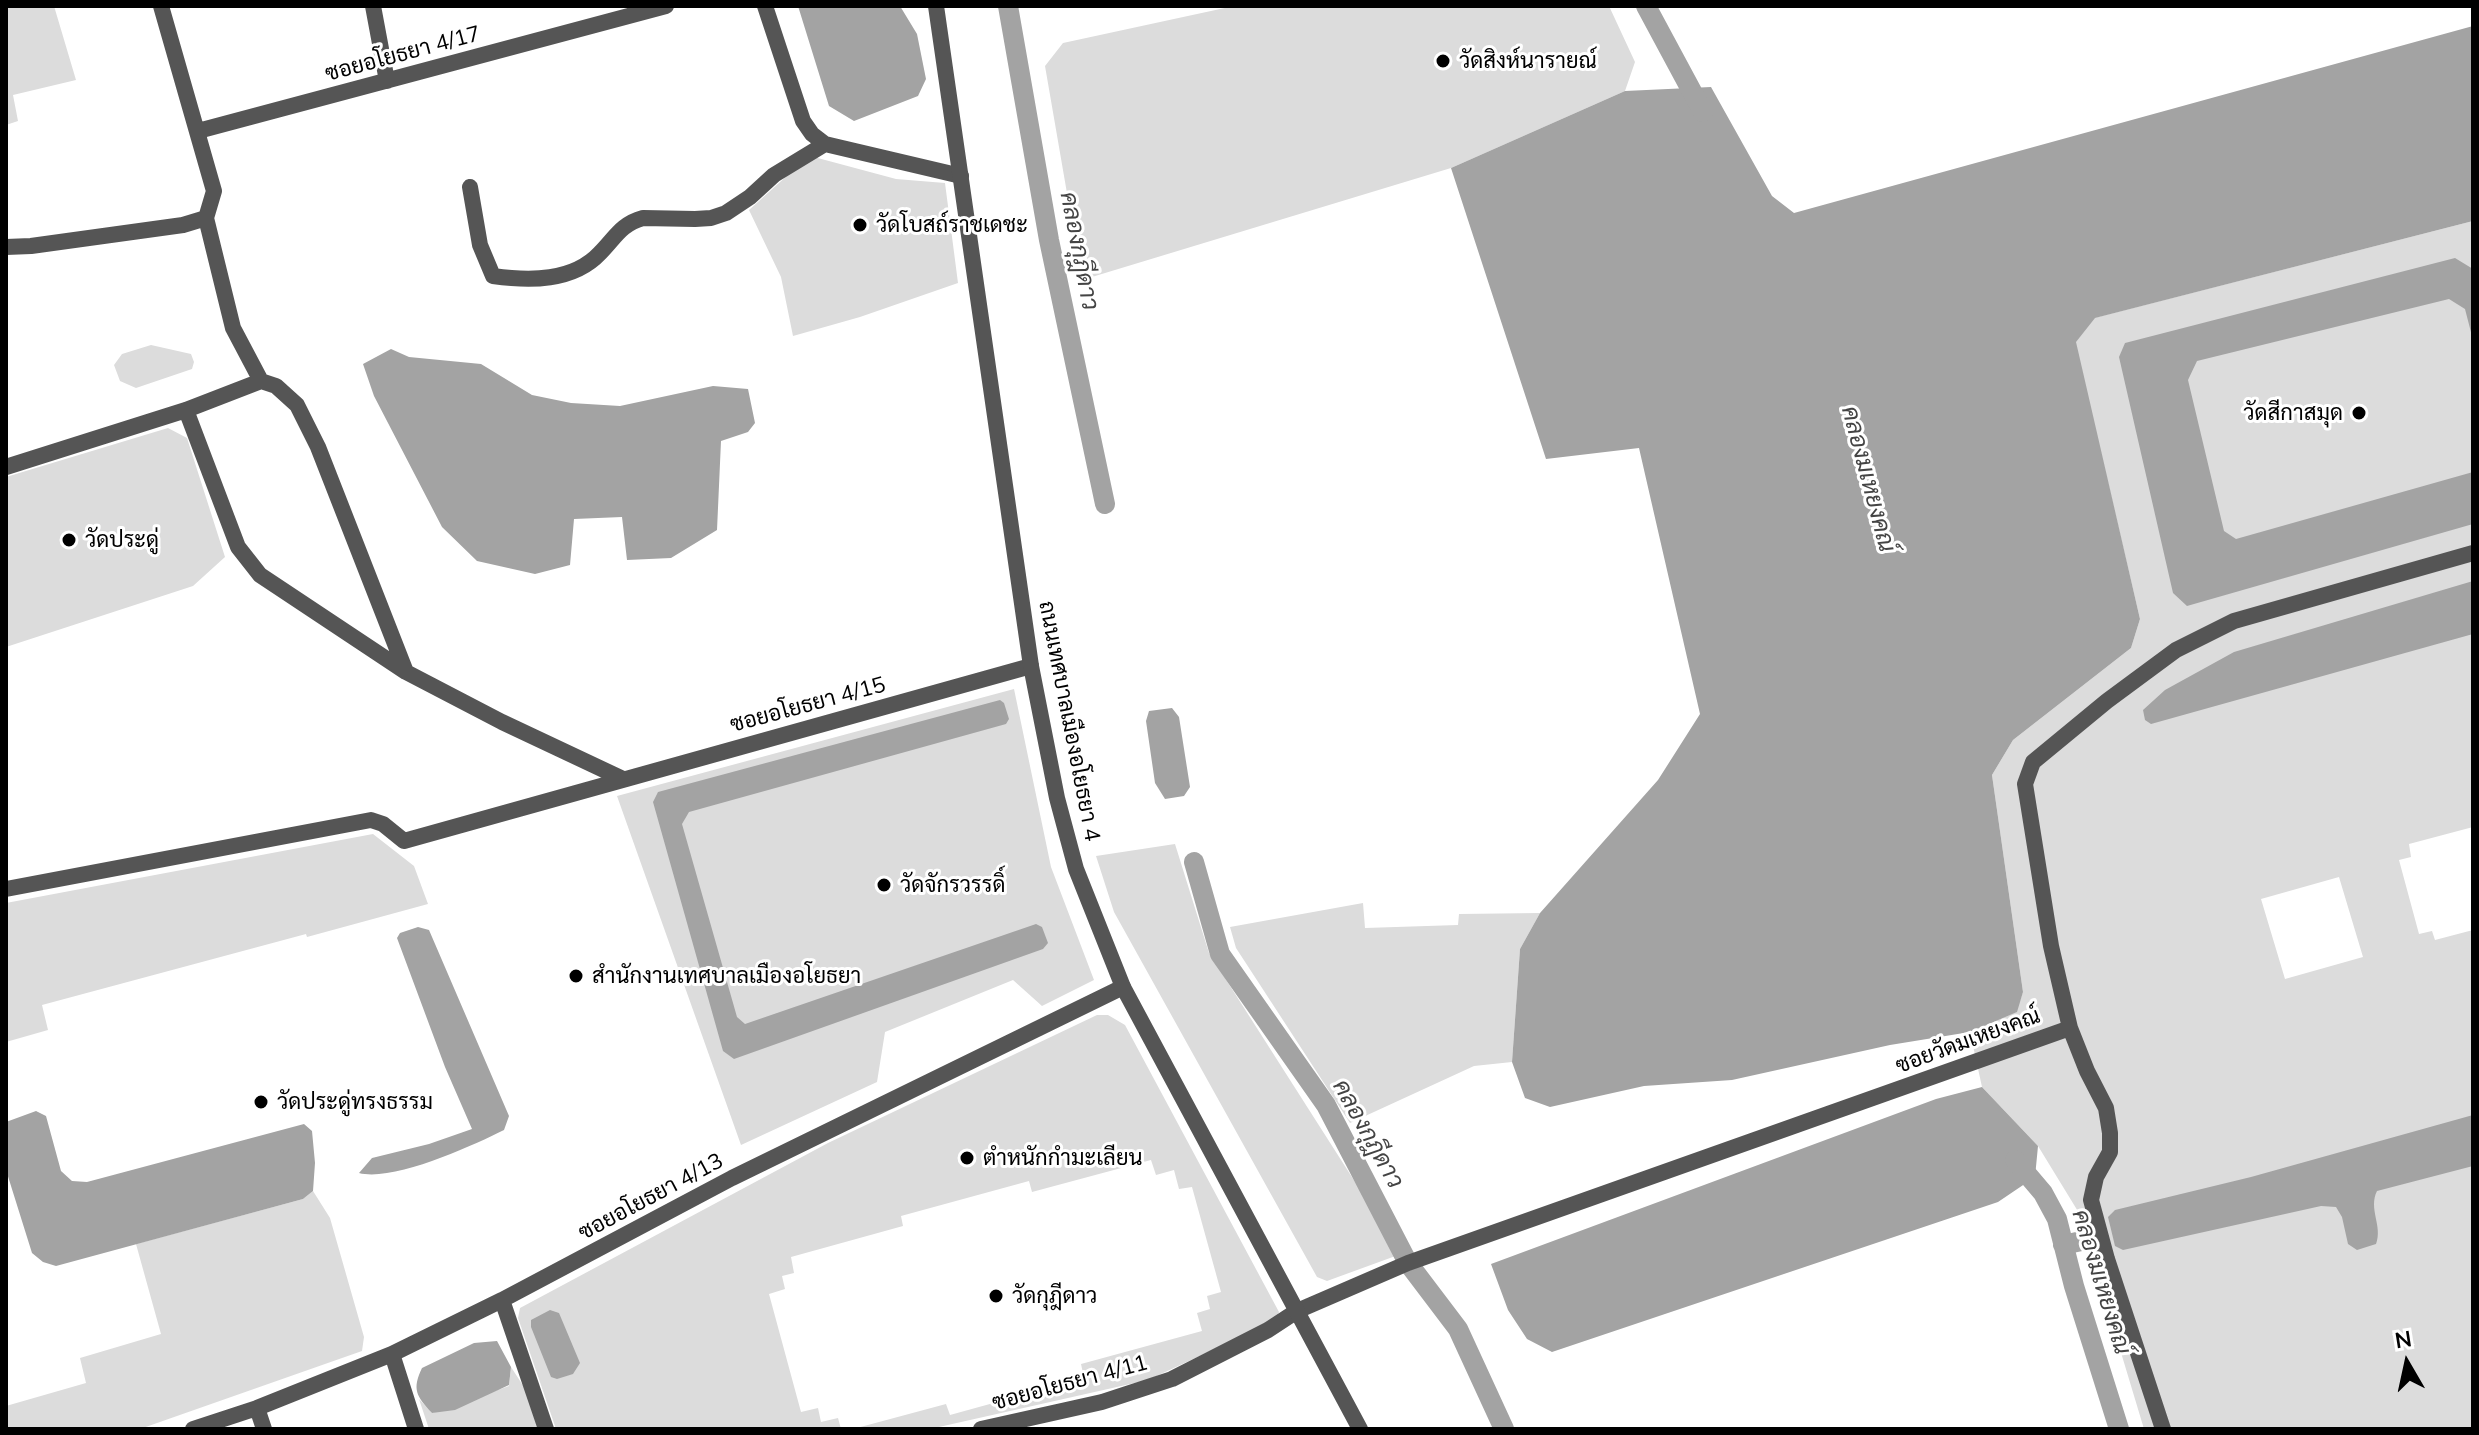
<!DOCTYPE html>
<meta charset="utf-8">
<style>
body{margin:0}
#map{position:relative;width:2479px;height:1435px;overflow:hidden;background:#fff;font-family:Mulish,sans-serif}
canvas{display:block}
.frame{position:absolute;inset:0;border:8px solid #000;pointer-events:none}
.north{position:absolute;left:2367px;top:1323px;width:80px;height:80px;-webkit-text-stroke:6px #fff;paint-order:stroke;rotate:351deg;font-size:22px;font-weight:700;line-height:32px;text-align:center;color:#000}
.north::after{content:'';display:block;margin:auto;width:28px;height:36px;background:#000;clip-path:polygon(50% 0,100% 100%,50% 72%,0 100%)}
</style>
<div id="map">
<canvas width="2479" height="1435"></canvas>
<div class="frame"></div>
<div class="north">N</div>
</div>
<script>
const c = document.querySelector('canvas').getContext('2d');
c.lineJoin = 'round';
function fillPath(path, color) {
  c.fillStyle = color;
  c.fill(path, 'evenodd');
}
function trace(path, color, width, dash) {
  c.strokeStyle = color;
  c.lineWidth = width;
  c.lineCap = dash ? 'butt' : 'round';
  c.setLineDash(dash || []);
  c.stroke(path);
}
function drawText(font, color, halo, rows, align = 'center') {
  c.font = font + ' Mulish,Sarabun,sans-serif';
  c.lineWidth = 6;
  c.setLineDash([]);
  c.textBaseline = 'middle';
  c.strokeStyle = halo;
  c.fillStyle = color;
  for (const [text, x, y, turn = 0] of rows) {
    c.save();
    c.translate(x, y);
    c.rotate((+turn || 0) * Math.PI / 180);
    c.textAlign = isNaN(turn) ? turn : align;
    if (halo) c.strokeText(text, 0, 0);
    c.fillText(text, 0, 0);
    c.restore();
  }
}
fillPath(new Path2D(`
 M6,6H54L76,80L13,95L18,121L6,125Z
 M1234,6H1609L1635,62L1625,91L1451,168L1082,280L1045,66L1063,43Z
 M814,157L896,179L945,183L958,283L860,317L793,336L781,277L749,210L789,174Z
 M2473,221V827L2409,844L2411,857L2399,860L2419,934L2432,931L2435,940L2473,930V1429H2144L2079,1213L2038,1146L1982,1087L1970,1032L2016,1012L2023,992L1992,775L2013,740L2131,648L2140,619L2075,342L2094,318ZM2339,877L2363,957L2285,979L2261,899Z
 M151,345L191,354L194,362L192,369L136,388L120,381L114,365L122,354Z
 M168,428L187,438L225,557L193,586L6,647V477Z
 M1014,689L1051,867L1094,980L1042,1006L1013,980L885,1032L877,1082L741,1145L617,796Z
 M373,834L414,866L428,904L307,937L306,934L42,1005L48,1030L6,1042V903Z
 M1175,844L1209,953L1401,1254L1327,1281L1317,1277L1114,912L1096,856Z
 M1363,903L1365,928L1458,925L1459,914L1540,913L1520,949L1512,1062L1474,1066L1350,1123L1236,948L1230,927Z
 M1097,1015H1108L1125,1025L1279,1312L1275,1321L1148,1380L930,1429H853L946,1404L950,1415L1084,1378L1081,1364L1202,1331L1197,1313L1210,1309L1207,1296L1221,1292L1192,1187L1179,1189L1174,1170L1156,1175L1151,1160L1032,1192L1029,1181L901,1216L903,1226L791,1257L794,1273L782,1276L785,1289L769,1294L801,1412L818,1408L821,1422L838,1418L841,1429H556L518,1318L520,1308L828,1143Z
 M313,1191L330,1218L364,1337L362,1351L140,1429H6V1406L86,1383L80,1358L161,1334L136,1244L303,1199Z
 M511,1367L524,1387L539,1429H429L419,1399L432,1413L509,1386Z`), '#dcdcdc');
fillPath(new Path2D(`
 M798,6H900L917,34L926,79L918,96L854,121L829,106Z
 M2473,26V221L2095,318L2076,342L2140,619L2131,648L2013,740L1992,775L2023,992L2017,1012L1970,1032L1890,1045L1732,1080L1644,1086L1550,1107L1525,1098L1512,1062L1520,949L1540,913L1658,780L1700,714L1639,448L1546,459L1451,168L1625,91L1711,87L1772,196L1794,213Z
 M2455,258L2473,269V340L2465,309L2449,299L2197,361L2188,380L2224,531L2236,539L2473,472V524L2187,606L2173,593L2119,357L2125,343Z
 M391,349L409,357L481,364L532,395L571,403L620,406L713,386L748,389L755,423L748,432L721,441L717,530L671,558L627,560L622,517L574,519L570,565L535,574L477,561L442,527L374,396L363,364Z
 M2473,581V634L2151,724L2145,720L2143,710L2165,690L2234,652Z
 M1000,700L1004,703L1009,719L1006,724L689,812L682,824L737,1017L745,1024L1036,924L1042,927L1048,943L1043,949L734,1059L723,1051L653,802L658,792Z
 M1172,708L1179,717L1190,787L1184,796L1165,799L1155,783L1146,721L1149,711Z
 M418,927L429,930L509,1116L504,1130C472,1146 393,1182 359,1173L372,1158L429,1144L472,1129L445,1067L397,938L400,933Z
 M1982,1087L2038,1146L2035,1177L1998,1202L1552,1352L1527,1339L1508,1310L1491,1264L1936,1099Z
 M36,1111L46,1116L61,1171L72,1181L87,1182L304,1124L312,1131L315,1163L313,1191L303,1199L56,1266L43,1262L32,1253L6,1170V1122Z
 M2473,1115V1166L2377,1191C2368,1209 2383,1226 2376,1244L2357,1250L2348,1244L2342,1217L2336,1207L2321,1206L2123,1250L2115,1246L2108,1217L2115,1210L2251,1177Z
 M550,1310L559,1313L580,1363L573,1374L557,1379L551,1377L531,1327V1320Z
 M497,1341L511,1367L509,1385L455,1410L432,1413C416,1396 412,1389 422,1368L474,1343Z`), '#a3a3a3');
trace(new Path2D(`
 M1008,6L1049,240L1105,504
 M1646,6L1703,112
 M1194,862L1220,954L1326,1105L1408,1263L1458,1329L1504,1429
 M2015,1160L2043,1193L2057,1219L2074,1286L2119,1429
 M2063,1245L2086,1240`), '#a3a3a3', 20);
trace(new Path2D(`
 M161,6L214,191L206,218L233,328L261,381
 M373,6L387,81
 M765,6L803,121L812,134L825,144L961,176
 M198,131L666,6
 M470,187L480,245L493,276C529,281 573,282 600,253C615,238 621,224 643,218L695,219L711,218L726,213L750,197L774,175L825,144
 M6,247L31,246L183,225L206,218
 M186,410L238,547L260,575L406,672L502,722L623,779
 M6,467L186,410L261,381L276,386L297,405L318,447L406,672
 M6,889L371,820L383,824L404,841L1031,666
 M502,1300L546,1429
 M392,1354L416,1429
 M257,1408L264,1429
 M193,1429L257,1408L392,1354L502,1300L732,1178L1123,987
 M981,1429L1102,1402L1172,1379L1268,1330L1297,1311L1408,1263L2070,1028
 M2163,1429L2107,1259L2091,1200L2096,1177L2110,1152V1133L2106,1108L2087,1071L2070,1028L2051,946L2025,784L2033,762L2107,701L2176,650L2234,621L2473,553`), '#555', 16);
trace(new Path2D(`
 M936,6L1031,666L1057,798L1076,869L1123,987L1360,1429`), '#555', 16);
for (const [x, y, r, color] of [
 [1443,61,8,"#000"],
 [860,225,8,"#000"],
 [2359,413,8,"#000"],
 [69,540,8,"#000"],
 [884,885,8,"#000"],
 [576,976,8,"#000"],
 [261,1102,8,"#000"],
 [967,1158,8,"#000"],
 [996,1296,8,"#000"]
]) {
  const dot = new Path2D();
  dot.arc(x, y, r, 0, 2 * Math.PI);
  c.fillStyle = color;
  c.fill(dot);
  trace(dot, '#fff', 3);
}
drawText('22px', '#000', '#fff', [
 ["ซอยอโยธยา 4/17",403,54,-15],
 ["ซอยอโยธยา 4/15",808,705,-15],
 ["ถนนเทศบาลเมืองอโยธยา 4",1069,721,79],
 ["ซอยวัดมเหยงคณ์",1968,1041,-20],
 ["ซอยอโยธยา 4/13",651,1197,-28],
 ["ซอยอโยธยา 4/11",1070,1383,-15]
]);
drawText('22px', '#000', '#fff', [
 ["วัดสิงห์นารายณ์",1459,61],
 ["วัดโบสถ์ราชเดชะ",876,225],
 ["วัดสีกาสมุด",2343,413,"right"],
 ["วัดประดู่",85,540],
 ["วัดจักรวรรดิ์",900,885],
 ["สำนักงานเทศบาลเมืองอโยธยา",592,976],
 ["วัดประดู่ทรงธรรม",277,1102],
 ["ตำหนักกำมะเลียน",983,1158],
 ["วัดกุฎีดาว",1012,1296]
], 'left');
drawText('italic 24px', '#444', '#fff', [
 ["คลองกุฎีดาว",1079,251,79],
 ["คลองมเหยงคณ์",1868,479,75],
 ["คลองกุฎีดาว",1368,1134,61],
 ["คลองมเหยงคณ์",2101,1282,73]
]);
</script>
